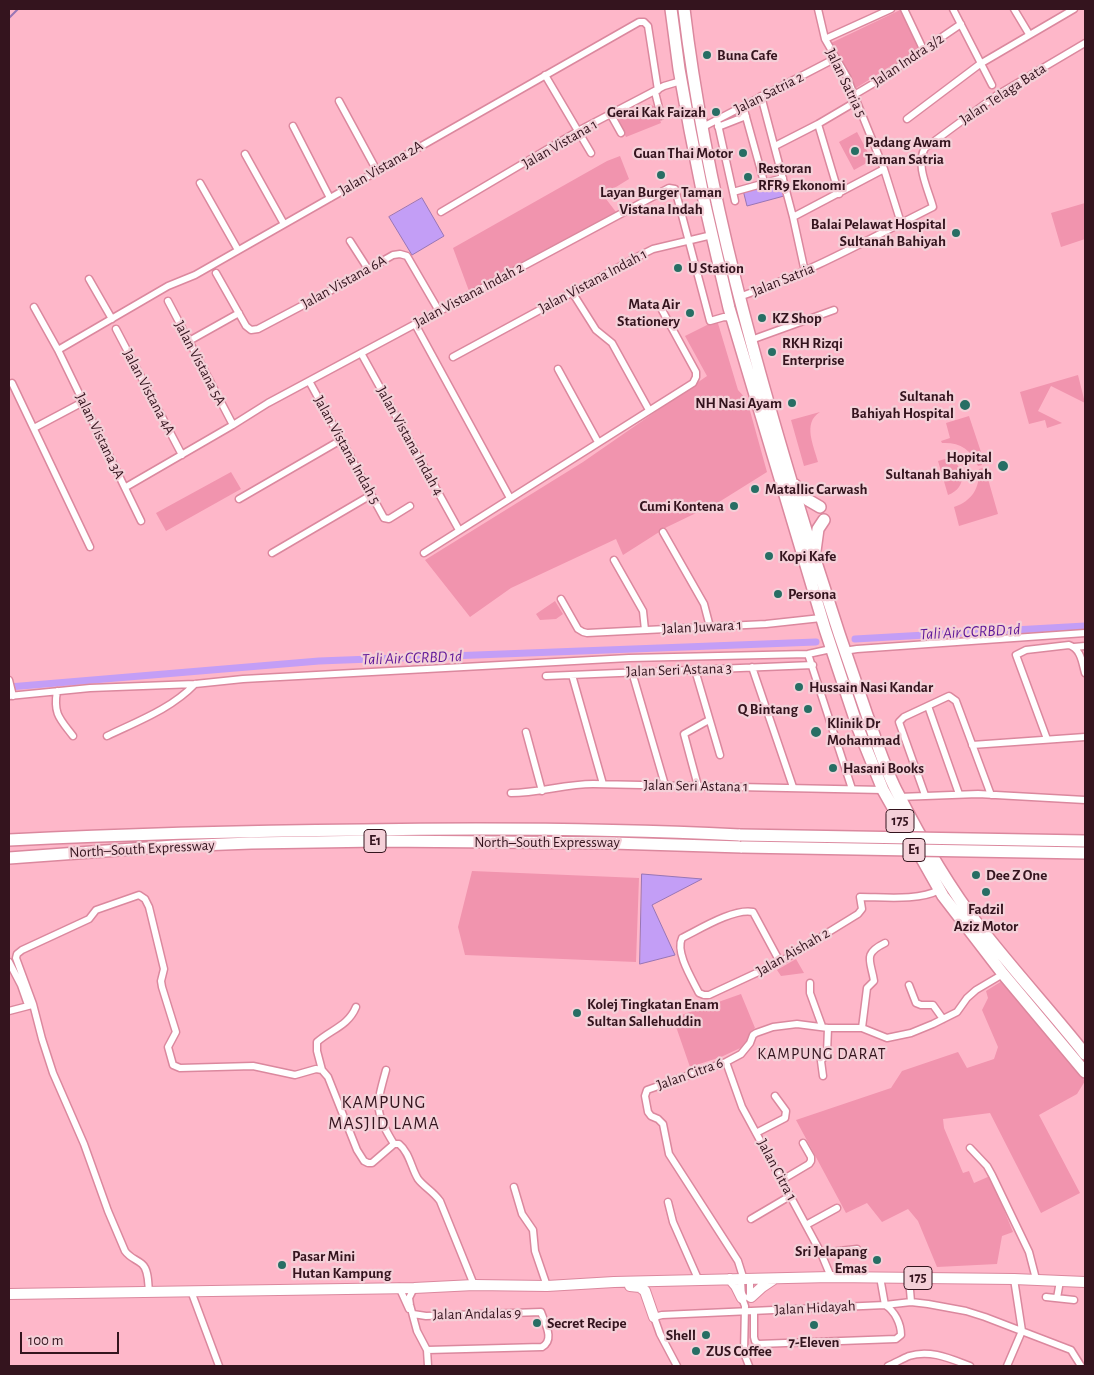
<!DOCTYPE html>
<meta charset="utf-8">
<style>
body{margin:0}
#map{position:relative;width:1094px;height:1375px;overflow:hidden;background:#feb7c9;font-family:"Alegreya Sans",sans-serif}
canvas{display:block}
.frame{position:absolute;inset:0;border:10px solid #34141e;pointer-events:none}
.scale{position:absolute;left:20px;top:1332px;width:99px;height:22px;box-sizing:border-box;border:2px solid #34141e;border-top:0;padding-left:6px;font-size:15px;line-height:18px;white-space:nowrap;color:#34141e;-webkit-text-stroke:4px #f4d0d8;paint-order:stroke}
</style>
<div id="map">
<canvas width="1094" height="1375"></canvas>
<div class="frame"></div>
<div class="scale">100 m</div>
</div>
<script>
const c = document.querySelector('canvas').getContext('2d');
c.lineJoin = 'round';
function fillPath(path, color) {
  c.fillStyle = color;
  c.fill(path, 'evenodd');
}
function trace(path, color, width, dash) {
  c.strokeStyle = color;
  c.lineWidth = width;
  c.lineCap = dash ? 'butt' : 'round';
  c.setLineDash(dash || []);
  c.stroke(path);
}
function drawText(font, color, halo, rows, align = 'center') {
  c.font = font + ' "Alegreya Sans",sans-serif';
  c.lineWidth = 4.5;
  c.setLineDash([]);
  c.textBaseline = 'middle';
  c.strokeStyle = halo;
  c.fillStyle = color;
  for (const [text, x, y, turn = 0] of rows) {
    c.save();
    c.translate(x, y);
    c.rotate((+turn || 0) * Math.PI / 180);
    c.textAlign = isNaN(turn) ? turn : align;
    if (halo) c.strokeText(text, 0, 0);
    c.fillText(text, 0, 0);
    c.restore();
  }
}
fillPath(new Path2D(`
 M900,10L919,48L853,90L831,43Z
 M649,104L656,107L661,123L626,137L617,120Z
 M857,132L872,160L854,170L839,142Z
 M620,156L629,179L603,195L616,212L469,291L453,248L607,161Z
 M1085,203V239L1061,247L1051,213Z
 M717,320L738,390L747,400L767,472L719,502L667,527L623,555L616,539L511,588L470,617L425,560L583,462L707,376L685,336Z
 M1078,375L1085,403L1051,386L1038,411L1062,423L1047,428L1045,420L1029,424L1020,392Z
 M820,412C802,423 814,446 818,462L804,466L791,420Z
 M969,416L981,452L978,453L982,465L978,466C971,449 959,442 942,443L941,441L950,438L946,423Z
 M945,459C967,463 968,488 948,495L938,461Z
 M983,468L986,479H988L998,514L959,526L954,507C972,501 980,488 979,469Z
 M231,472L241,489L166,531L156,513Z
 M555,601L563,614L556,619L540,620L536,614Z
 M472,871L639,878L636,962L465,955L458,927Z
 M796,959L804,973L781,976L777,970Z
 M1002,981L1085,1081L1077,1094L1039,1115L1080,1193L1041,1213L990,1113L943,1119L944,1128L963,1173L969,1171L974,1183L990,1176L1013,1232L1002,1236L997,1264L937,1267L918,1221L908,1209L882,1222L867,1203L846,1213L796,1120L891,1088L902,1071L958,1052L967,1068L994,1059L998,1047L982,1010L988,998L986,991Z
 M741,994L755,1028L749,1033V1044L721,1057L690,1067L673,1018Z`), '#f194ae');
const water = new Path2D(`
 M780,181L784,196L747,206L743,190Z
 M422,198L444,236L412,255L389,217Z
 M642,874L702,879L652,905L675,955L640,964Z`);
fillPath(water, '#c39ef6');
trace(water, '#9875b5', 1);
trace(new Path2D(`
 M9,18L18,9`), '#9875b5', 2);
trace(new Path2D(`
 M855,639L1085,626
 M9,687L319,661L816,642`), '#c39ef6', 7);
const street = new Path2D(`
 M818,9L825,39L847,77L854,95L884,169L901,223
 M904,9L923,49
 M953,9L992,85
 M1014,9L1029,34
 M825,39L891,9
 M545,75L591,153
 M655,92L661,116
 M854,95L876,82L961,24
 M761,96L793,217L805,272
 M339,101L377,171
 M743,106L764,182
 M611,115L621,133
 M907,119L980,64L1074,9
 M717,120L735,201
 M818,124L839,194
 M293,126L330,198
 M703,127L836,58
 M718,127L746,116
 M775,146L818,124L857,101
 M245,154L284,224
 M200,183L238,250
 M733,192L783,178
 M441,212L578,131L664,86L681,81
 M793,217L884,169
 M350,241L368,269
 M216,273L246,326L251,330L258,329L328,292L393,255L400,254L407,256L439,311
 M89,279L112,319
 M572,292L596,330L612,343L649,410
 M739,297C807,274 869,239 933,207C928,189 915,164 925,148L997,95L1085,43
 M168,301L233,425
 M34,307L58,350L141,521
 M415,324L510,498
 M116,329L182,455
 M751,340L834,310
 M189,341L239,313
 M58,350L168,286L195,275L639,22H644L648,26L658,90
 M361,353L459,530
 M453,357L643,254L653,249L712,235
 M558,369L598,442
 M309,381L384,518L389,519L410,506
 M12,383L90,547
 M34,428L83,402
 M126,487L233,425L268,403L669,188L675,189L710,321L724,317L733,318
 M239,499L341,440
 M663,532L704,604L710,627
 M272,553L371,495
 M424,553L693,383L696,377V372L662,310
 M614,560L643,611L645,630
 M561,599L578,629L583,632L587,633L766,624L821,618
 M1074,647L1085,646
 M844,651L857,649L1085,633
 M808,654L852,789
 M752,667L793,787
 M695,670L720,755
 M632,672L665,785
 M572,675L603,784
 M546,676L813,665
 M9,680L13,696
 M57,691C53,714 60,719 73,736
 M9,696L90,688L195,684L243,679L629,658L808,654L831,649
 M928,706L959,794
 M526,732L542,791
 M107,736C138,721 171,709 195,684
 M1047,739L1016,655L1026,650L1069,645C1081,649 1082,662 1085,673
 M972,745L1085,737
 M698,786L684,734L709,720
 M511,793C539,793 565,784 593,784L883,790
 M925,795L899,722L904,717L949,696L956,701L991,795
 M899,797L978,794L1085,800
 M9,962L21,985L28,1005
 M780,962L753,912C734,908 700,929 682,938C675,952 692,979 699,993L704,995H709L780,962L858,914L862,909L860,897C883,897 919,901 939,890
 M810,983V993L822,1026
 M909,985L916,1003L921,1005H933L943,1019
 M9,1011L32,1005
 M862,1028L867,988L874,981C871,961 862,954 885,943
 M726,1062L742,1107L821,1253L831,1277
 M322,1070L317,1051V1042C332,1029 348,1026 356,1007
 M386,1070C376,1106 374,1112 394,1144
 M823,1076L821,1061L827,1053L828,1028
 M756,1133L785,1118L786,1111L775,1096
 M970,1148L987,1166L992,1175L1029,1252L1036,1279
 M782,1180L809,1164L811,1161V1157L803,1143
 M514,1187L522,1214L533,1230L535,1251L547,1286
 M668,1202L673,1222L699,1281
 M751,1219L790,1196
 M806,1225L837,1208
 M821,1253L857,1249
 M909,1278L911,1302
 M741,1280L742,1298L745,1306L744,1353L749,1366
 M744,1280L738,1261L669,1154L663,1124L658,1119L651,1116L648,1112L645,1096L647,1090L726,1062L741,1054L750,1043L753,1035L756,1033L773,1027L797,1024L828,1028H862L887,1038L911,1033L933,1024L957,1012L967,998L976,990L1003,974
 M399,1287L409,1309
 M414,1288L409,1298L410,1305L417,1331L427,1350L428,1366
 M191,1291L219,1366
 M149,1292C148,1284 149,1270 142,1264C136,1259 130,1258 125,1251L108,1211L84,1144L53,1073L42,1039L33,1004L16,958L17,954L22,950L89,919L96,910L139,895L145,899L149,907L164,969L161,981L162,987L176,1032L168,1047L173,1065L180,1068L253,1066L295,1075L316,1069L322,1070L328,1077L357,1150L364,1161L368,1163H372L394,1144H399C410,1153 411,1168 418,1179C424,1187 433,1191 440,1201L474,1285
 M1046,1297L1074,1300
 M750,1298V1280
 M1057,1298L1060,1281
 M754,1311V1337L755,1341L758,1344L896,1339L901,1335C901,1324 895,1311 885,1305L880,1277
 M413,1314L426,1316L541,1312C545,1324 555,1340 542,1347L427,1350
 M677,1366L660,1334L654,1317L662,1315L885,1305L911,1302L928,1304L966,1311L985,1317L1071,1350L1081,1366
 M888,1366C895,1363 902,1359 909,1356C930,1349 951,1359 970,1366
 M1007,1366L1022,1331L1014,1279`);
const primary = new Path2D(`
 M730,1279L736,1286L742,1298
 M630,1286L640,1287L645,1291L654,1317
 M9,1294L414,1288L474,1285L547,1286L614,1282L831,1277L1014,1279L1085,1282
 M751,1297L762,1287L774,1279`);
const highway = new Path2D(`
 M671,9L679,69L690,130L705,205L729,308L825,629L858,728L883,790L943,896L1003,974L1085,1072
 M684,9C706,194 758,375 813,553C830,607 848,661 867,715C876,740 884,766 896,790C920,837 947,885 979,926C1013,970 1051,1011 1085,1054
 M795,485L808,500L820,507
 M815,551L818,529L824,520
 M9,840C127,834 245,831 363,830C489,828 615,829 740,835
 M9,858L174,846L251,843L379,841L612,843L742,847`);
trace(street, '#db889e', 9);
trace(primary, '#db889e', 12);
trace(highway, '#db889e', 14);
trace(street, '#fff', 6);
trace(primary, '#fff', 10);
trace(highway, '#fff', 11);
const highwayBridge = new Path2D(`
 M740,835L1085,841
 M742,847L1085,853`);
trace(highwayBridge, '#db889e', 14, []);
trace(highwayBridge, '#fff', 11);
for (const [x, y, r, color] of [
 [707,55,5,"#276e64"],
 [716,112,5,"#276e64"],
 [855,151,5,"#276e64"],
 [743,153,5,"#276e64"],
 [661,175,5,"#276e64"],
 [748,177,5,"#276e64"],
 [956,233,5,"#276e64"],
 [678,268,5,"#276e64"],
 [690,313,5,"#276e64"],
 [762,318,5,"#276e64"],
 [772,352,5,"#276e64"],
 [792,403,5,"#276e64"],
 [965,405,6,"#276e64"],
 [1003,466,6,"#276e64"],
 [755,489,5,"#276e64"],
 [734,506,5,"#276e64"],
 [769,556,5,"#276e64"],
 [778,594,5,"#276e64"],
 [799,687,5,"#276e64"],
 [808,709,5,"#276e64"],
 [816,732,6,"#276e64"],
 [833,768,5,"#276e64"],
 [976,875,5,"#276e64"],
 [986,892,5,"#276e64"],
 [577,1013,5,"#276e64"],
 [877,1260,5,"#276e64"],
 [282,1265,5,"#276e64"],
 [537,1323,5,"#276e64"],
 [814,1325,5,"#276e64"],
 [706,1335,5,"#276e64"],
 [696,1351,5,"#276e64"]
]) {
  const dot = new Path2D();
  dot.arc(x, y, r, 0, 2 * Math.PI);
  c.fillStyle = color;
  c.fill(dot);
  trace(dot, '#f4d0d8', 2);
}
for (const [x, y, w] of [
 [900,821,28],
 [375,841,22],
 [914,850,22],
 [918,1278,28]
]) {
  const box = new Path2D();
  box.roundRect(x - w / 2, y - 11.5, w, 23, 4);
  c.fillStyle = '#f4d0d8';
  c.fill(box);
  trace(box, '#34141e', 1);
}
drawText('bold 14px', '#34141e', null, [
 ["175",900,821],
 ["E1",375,841],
 ["E1",914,850],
 ["175",918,1278]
]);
drawText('bold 15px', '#34141e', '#f4d0d8', [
 ["Buna Cafe",717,55],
 ["Gerai Kak Faizah",706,112,"right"],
 ["Padang Awam",865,142],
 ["Taman Satria",865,159],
 ["Guan Thai Motor",733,153,"right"],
 ["Restoran",758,168],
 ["RFR9 Ekonomi",758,185],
 ["Layan Burger Taman",661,192,"center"],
 ["Vistana Indah",661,209,"center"],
 ["Balai Pelawat Hospital",946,224,"right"],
 ["Sultanah Bahiyah",946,241,"right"],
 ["U Station",688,268],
 ["Mata Air",680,304,"right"],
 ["Stationery",680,321,"right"],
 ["KZ Shop",772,318],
 ["RKH Rizqi",782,343],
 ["Enterprise",782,360],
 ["Sultanah",954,396,"right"],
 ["Bahiyah Hospital",954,413,"right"],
 ["NH Nasi Ayam",782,403,"right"],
 ["Hopital",992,457,"right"],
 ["Sultanah Bahiyah",992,474,"right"],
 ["Matallic Carwash",765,489],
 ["Cumi Kontena",724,506,"right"],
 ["Kopi Kafe",779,556],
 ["Persona",788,594],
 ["Hussain Nasi Kandar",809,687],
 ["Q Bintang",798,709,"right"],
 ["Klinik Dr",827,723],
 ["Mohammad",827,740],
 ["Hasani Books",843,768],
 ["Dee Z One",986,875],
 ["Fadzil",986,909,"center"],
 ["Aziz Motor",986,926,"center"],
 ["Kolej Tingkatan Enam",587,1004],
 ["Sultan Sallehuddin",587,1021],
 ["Sri Jelapang",867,1251,"right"],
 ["Emas",867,1268,"right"],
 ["Pasar Mini",292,1256],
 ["Hutan Kampung",292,1273],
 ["Secret Recipe",547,1323],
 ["Shell",696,1335,"right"],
 ["7-Eleven",814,1342,"center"],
 ["ZUS Coffee",706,1351]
], 'left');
drawText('15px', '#34141e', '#f4d0d8', [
 ["Jalan Indra 3/2",908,60,-34],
 ["Jalan Satria 5",846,83,64],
 ["Jalan Satria 2",769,93,-27],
 ["Jalan Telaga Bata",1003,94,-33],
 ["Jalan Vistana 1",560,144,-30],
 ["Jalan Vistana 2A",381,168,-30],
 ["Jalan Satria",783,280,-22],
 ["Jalan Vistana Indah 1",593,281,-28],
 ["Jalan Vistana 6A",344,282,-29],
 ["Jalan Vistana Indah 2",469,295,-28],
 ["Jalan Vistana 5A",200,363,62],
 ["Jalan Vistana 4A",149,392,62],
 ["Jalan Vistana 3A",100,436,64],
 ["Jalan Vistana Indah 4",410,441,61],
 ["Jalan Vistana Indah 5",347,450,61],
 ["Jalan Juwara 1",702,627,-3],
 ["Jalan Seri Astana 3",679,670,-2],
 ["Jalan Seri Astana 1",696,786,1],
 ["North–South Expressway",547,842],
 ["North–South Expressway",142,849,-3],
 ["Jalan Aishah 2",793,952,-30],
 ["Jalan Citra 6",690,1074,-20],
 ["Jalan Citra 1",777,1170,62],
 ["Jalan Hidayah",815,1308,-3],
 ["Jalan Andalas 9",477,1314,-1]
]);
drawText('italic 16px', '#5e1799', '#f4d0d8', [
 ["Tali Air CCRBD 1d",970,632,-3],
 ["Tali Air CCRBD 1d",412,658,-2]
]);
c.letterSpacing = '1px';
drawText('16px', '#34141e', '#f4d0d8', [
 ["KAMPUNG DARAT",822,1054]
]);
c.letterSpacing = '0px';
c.letterSpacing = '1px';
drawText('18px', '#34141e', '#f4d0d8', [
 ["KAMPUNG",384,1103],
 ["MASJID LAMA",384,1124]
]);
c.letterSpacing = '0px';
</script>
